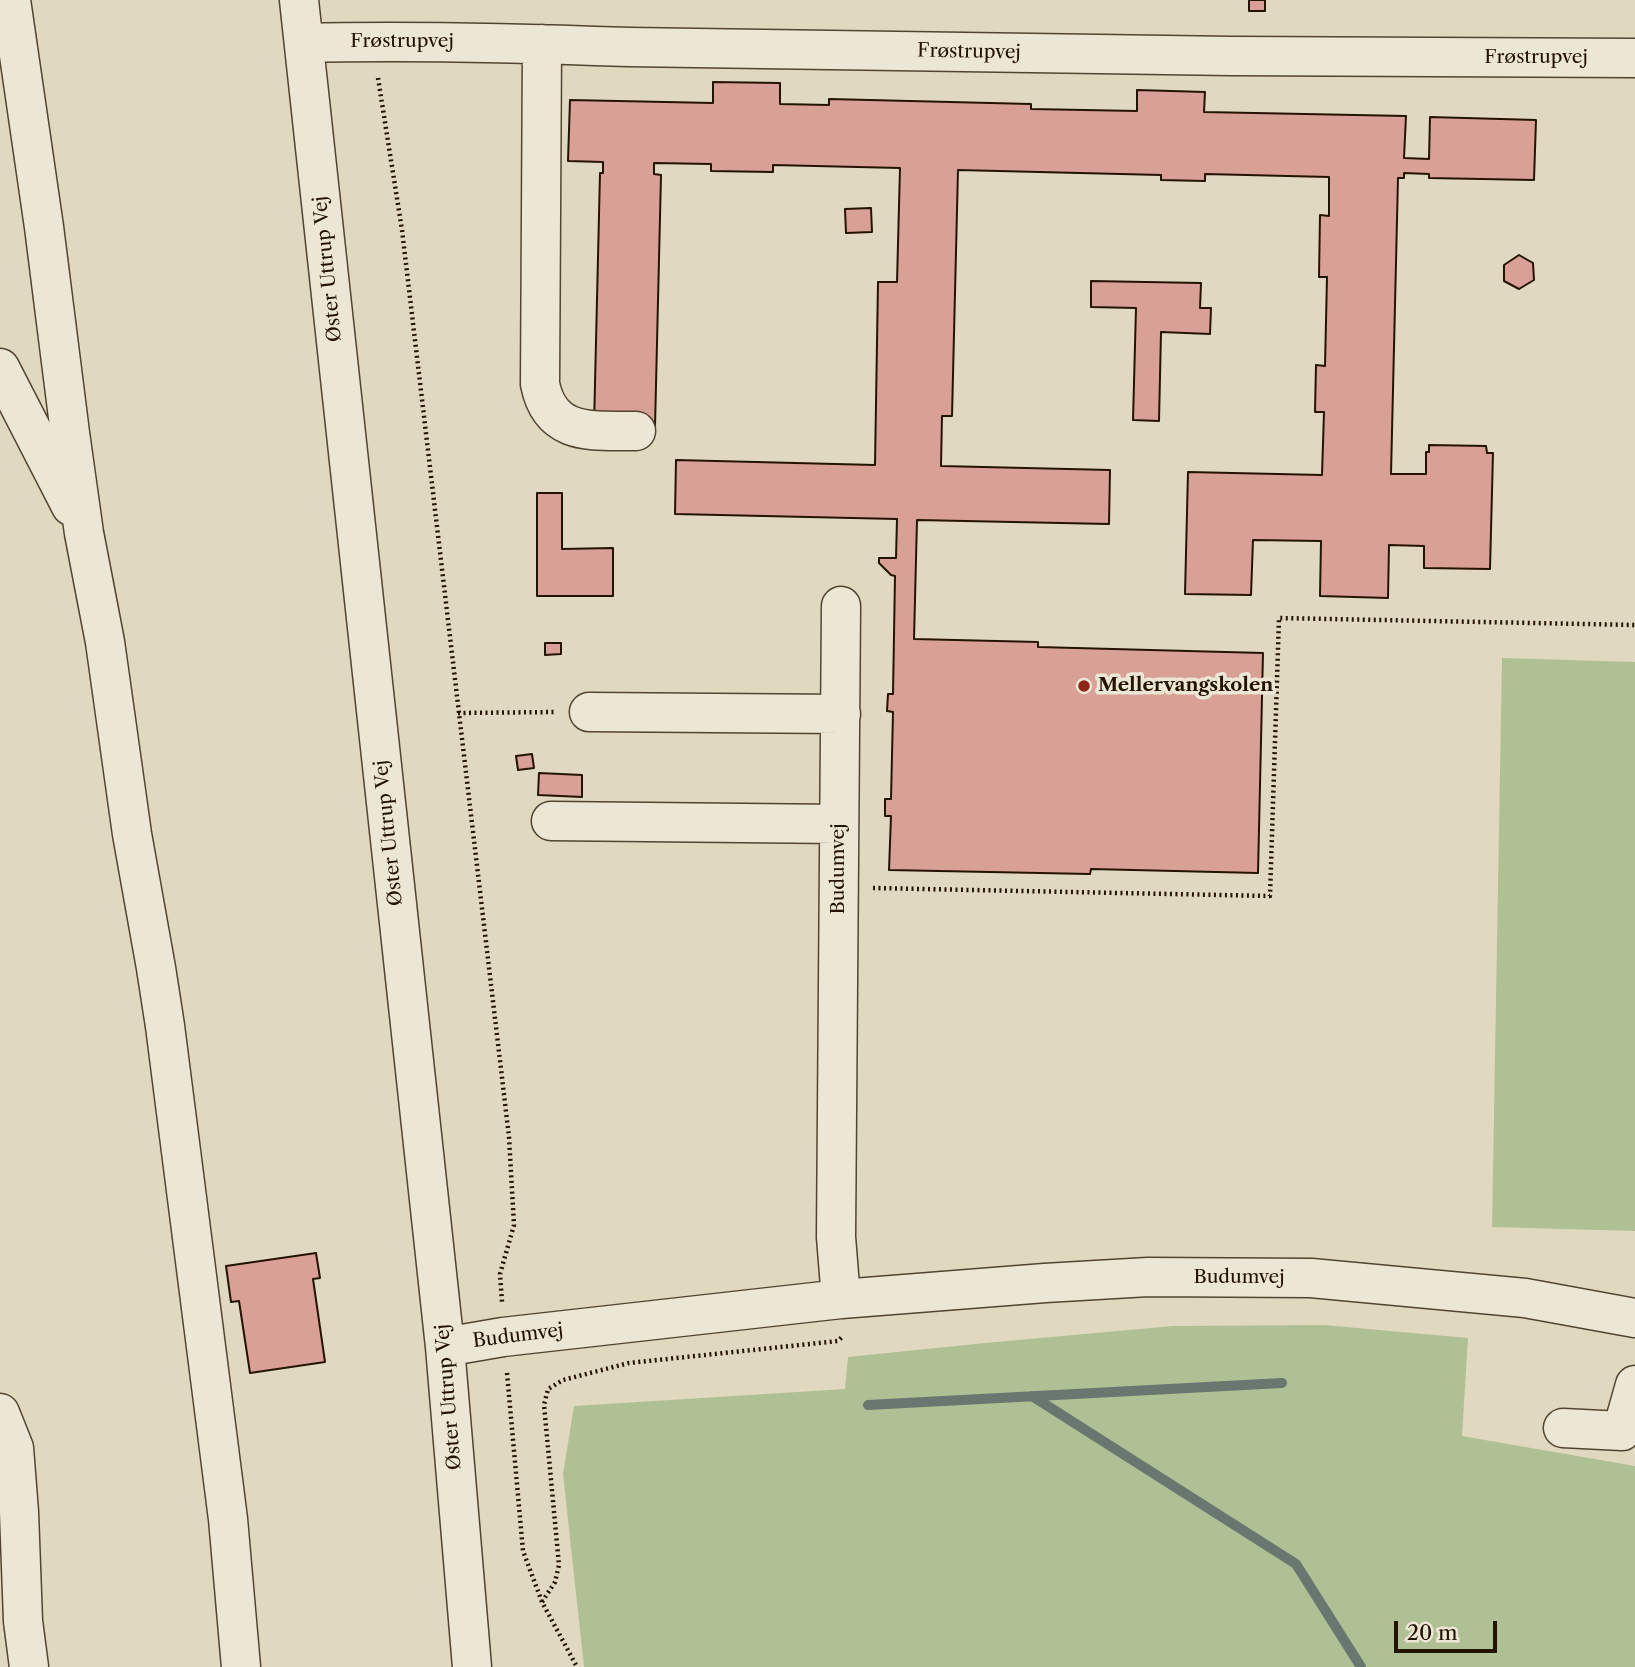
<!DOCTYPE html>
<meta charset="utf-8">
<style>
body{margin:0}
#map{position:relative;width:1635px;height:1667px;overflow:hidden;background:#e1d9bf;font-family:"Libre Caslon Text",serif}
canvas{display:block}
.scale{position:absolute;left:1394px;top:1621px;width:103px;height:32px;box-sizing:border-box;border:4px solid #241300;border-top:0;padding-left:9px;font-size:21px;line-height:24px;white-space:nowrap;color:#241300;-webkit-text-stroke:5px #ece6d5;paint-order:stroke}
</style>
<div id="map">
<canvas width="1635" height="1667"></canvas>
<div class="scale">20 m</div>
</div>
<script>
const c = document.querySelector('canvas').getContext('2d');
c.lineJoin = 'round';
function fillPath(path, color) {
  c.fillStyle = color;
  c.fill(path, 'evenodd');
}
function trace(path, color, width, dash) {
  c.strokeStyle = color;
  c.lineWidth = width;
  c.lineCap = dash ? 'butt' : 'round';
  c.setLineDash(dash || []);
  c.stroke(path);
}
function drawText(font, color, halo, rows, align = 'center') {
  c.font = font + ' "Libre Caslon Text",serif';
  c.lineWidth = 7;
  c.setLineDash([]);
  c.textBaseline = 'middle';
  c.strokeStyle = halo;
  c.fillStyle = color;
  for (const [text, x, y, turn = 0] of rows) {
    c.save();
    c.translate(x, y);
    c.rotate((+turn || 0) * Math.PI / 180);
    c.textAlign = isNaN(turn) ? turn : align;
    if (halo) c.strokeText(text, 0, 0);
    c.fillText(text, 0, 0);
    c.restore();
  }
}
fillPath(new Path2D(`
 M1502,658L1635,662V1231L1492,1227Z
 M1324,1325L1468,1338L1462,1436L1635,1466V1667H584L563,1474L574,1406L845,1389L848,1357L985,1343L1173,1326Z`), '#b0c095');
trace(new Path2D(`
 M1032,1396L1296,1564L1361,1667
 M868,1405L1282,1383`), '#6a7670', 10);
const building = new Path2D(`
 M1249,0H1265V11H1249Z
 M713,82L780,83V104L829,105V99L1031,104V109L1137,111V90L1205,92L1204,112L1406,116L1404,158L1429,159L1430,117L1536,120L1534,180L1429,178V174L1404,173V178H1398L1391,474H1426V452H1429V445L1486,446L1487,453H1493L1490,569L1424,568V546L1389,545L1388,598L1320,596L1321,541L1253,540L1251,595L1185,594L1188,472L1322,475L1324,412H1315L1316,365L1325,366L1327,277H1319L1320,215L1329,216V177L1205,174V181L1161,180V175L958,170L952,416H942L941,466L1110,470L1109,524L917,520L914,639L1038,642V647L1263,653L1258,873L1091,869L1090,874L889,870L891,816H885V799H891L893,712L887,711L888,694H893L895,576L891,575L879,563V558H896L897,519L675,514L676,460L875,465L878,282H897L900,168L773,165V172L711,171V164L654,163V174L661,175L655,427L594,426L600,173H603V162L568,161L570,100L713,103Z
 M871,208L872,232L846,233L845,209Z
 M1519,255L1533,263L1534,280L1519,289L1504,281V265Z
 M1091,281L1201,283L1200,308H1211L1210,334L1161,332L1159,421L1133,420L1136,308L1091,307Z
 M537,493H562V549L613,548V596H537Z
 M545,643H561V654L545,655Z
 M532,754L534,768L518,770L516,756Z
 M539,773L582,775V797L538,795Z
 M316,1253L320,1278L313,1279L325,1362L250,1373L239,1301L231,1302L226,1266Z`);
fillPath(building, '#d9a196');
trace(building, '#241300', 2);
const minor = new Path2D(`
 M11,0L44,227L70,433L84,533L105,642L132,834L156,968L165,1026L228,1519L241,1667
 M299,0L445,1347L472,1667
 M304,43C412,40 520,43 629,47L1232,56L1635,58
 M542,44L540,384C551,438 594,430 636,431
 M0,368L71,506
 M589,712L841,714
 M551,821L839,824
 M841,1299L836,1237L841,606
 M445,1347L503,1337L841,1299L1045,1283L1148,1277L1311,1278L1525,1298L1635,1318
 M0,1413L14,1448L19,1512L23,1621L29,1667
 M1563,1428L1622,1431L1635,1385`);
trace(minor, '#534430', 41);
trace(new Path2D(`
 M378,78L402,230L509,1137L514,1225L500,1274L502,1302
 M458,713L555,712
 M873,888L1270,896L1279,618L1635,625
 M507,1373L523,1551L542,1602L577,1667
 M542,1602L555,1582L559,1565L544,1405L548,1389L563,1380L629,1363L838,1341L842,1337`), '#241300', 4.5, [2, 3.5]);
trace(minor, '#ece6d5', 38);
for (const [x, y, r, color] of [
 [1084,686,7,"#8f2418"]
]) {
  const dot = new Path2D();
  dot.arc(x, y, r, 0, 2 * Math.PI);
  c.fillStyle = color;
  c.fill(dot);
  trace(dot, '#ece6d5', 2.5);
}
drawText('19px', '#241300', '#ece6d5', [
 ["Frøstrupvej",402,42],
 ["Frøstrupvej",969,52,1],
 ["Frøstrupvej",1536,58],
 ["Øster Uttrup Vej",328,269,-96],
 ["Øster Uttrup Vej",389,833,-96],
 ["Budumvej",839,869,-90],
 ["Budumvej",1239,1278],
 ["Budumvej",518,1336,-7],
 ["Øster Uttrup Vej",449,1397,-95]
]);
drawText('bold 19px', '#241300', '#ece6d5', [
 ["Mellervangskolen",1098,686]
], 'left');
</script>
